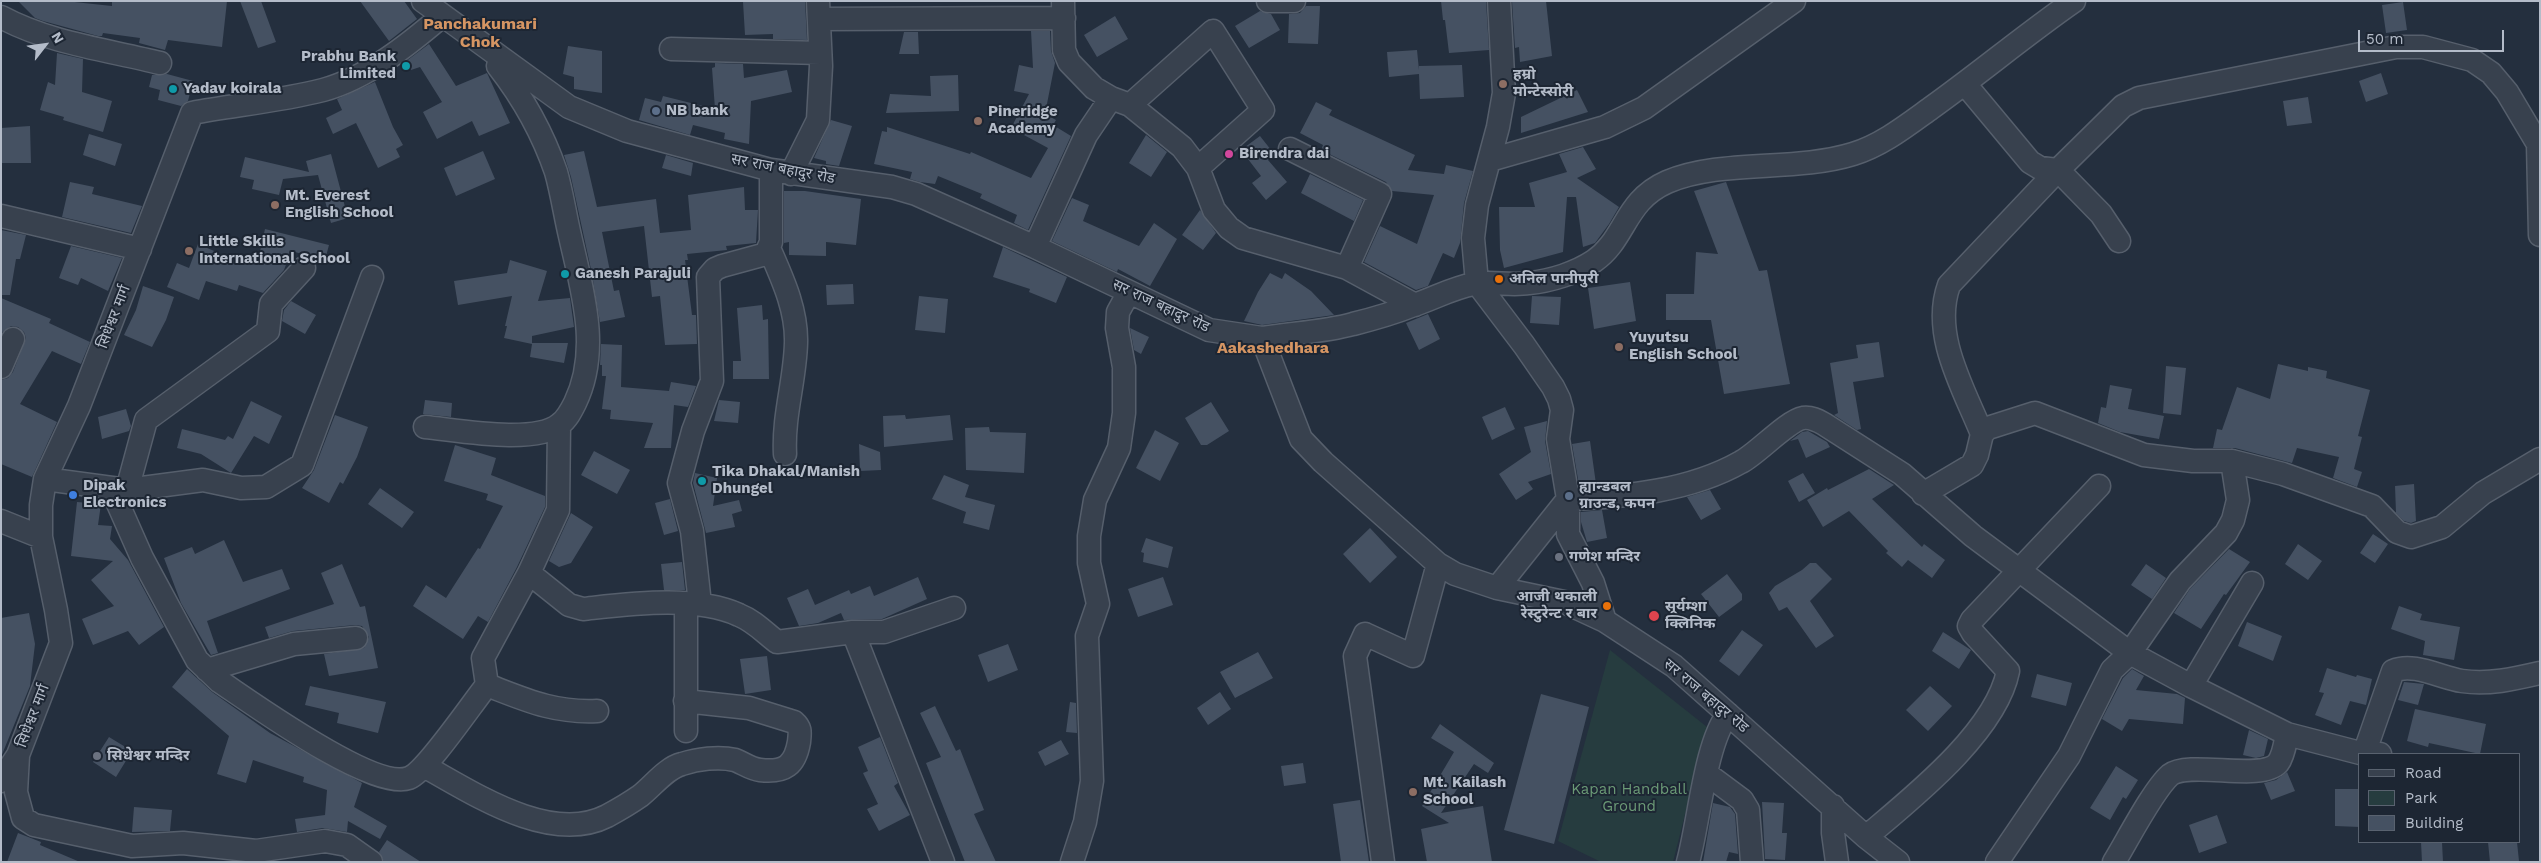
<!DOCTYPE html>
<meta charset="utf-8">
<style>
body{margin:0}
#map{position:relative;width:2541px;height:863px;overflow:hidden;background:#242f3e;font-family:"Work Sans",sans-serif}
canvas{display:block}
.frame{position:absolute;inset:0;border:2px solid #b4bcc9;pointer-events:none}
.legend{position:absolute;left:2358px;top:753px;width:162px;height:90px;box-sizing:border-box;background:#1d2633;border:1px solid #59626f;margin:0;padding:6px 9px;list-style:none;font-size:15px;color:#b4bcc9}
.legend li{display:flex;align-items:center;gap:10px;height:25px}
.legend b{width:25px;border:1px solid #59626f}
.north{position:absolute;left:20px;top:20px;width:50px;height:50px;-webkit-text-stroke:4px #1d2633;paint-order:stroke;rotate:60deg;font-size:14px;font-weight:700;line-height:20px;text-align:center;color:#b4bcc9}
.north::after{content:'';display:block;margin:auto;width:18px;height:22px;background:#b4bcc9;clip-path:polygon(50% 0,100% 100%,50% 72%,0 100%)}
.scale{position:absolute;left:2358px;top:30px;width:146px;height:22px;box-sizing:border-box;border:2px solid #b4bcc9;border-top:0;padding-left:6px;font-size:15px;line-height:18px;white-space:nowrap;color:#b4bcc9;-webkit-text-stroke:4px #1d2633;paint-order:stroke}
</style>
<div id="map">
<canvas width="2541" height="863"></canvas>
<div class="frame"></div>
<ul class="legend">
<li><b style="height:6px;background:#38414e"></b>Road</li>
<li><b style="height:14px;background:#263c3f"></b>Park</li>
<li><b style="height:14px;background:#455162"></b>Building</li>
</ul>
<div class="north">N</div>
<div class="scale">50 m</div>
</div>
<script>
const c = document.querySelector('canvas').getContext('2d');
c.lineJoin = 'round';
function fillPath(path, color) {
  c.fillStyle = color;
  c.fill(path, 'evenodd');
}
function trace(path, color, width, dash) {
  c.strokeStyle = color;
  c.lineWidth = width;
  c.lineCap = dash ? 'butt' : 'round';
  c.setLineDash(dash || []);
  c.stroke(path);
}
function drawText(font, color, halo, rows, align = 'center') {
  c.font = font + ' "Work Sans","Noto Sans Devanagari",sans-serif';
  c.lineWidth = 4;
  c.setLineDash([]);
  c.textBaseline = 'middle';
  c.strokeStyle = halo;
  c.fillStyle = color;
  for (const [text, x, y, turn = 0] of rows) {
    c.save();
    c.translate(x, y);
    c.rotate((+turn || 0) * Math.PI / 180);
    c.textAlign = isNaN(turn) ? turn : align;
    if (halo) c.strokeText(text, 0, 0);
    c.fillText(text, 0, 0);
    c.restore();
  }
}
fillPath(new Path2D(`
 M1610,650L1707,727L1673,862H1601L1558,841Z`), '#263c3f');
fillPath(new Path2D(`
 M18,1H65L112,6V1H227L222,47L168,40L165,50L139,43L140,38L103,33L102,36H98L43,21L35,18Z
 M240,1H261L276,42L258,48Z
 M360,1H404L417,19L389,41Z
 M754,1H805L807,40L773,39V34L745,35L743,2Z
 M1441,1H1486L1489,50L1449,53L1445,20H1443Z
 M1512,1H1546L1552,56L1520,62L1519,47L1515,48Z
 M2403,2L2407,30L2386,33L2382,5Z
 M1306,6H1320L1318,44L1288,43L1289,14L1300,13Z
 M1260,11L1271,14L1280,30L1249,48L1235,26Z
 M1115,16L1128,39L1097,57L1084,35Z
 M1031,31H1050L1051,51L1055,63L1045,114L1056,120L1053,125L1071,136L1028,230L1014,223L1017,215L980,198L982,194L938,176L935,184L920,182L910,179L912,172L874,164L882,131L887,132V127L970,154L971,152L1031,178L1048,148L1011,128L1029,94L1014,91L1019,65L1033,68Z
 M904,32H918L919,54H899Z
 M429,44L456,86L487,73L510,123L479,136L472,121L437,139L423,112L442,102L420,67L411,70L405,62Z
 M568,46L602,51V93L574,89V77L563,74Z
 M1417,50L1419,70V66L1462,65L1464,97L1420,99L1419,74L1389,77L1387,52Z
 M57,53L83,59L82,92L112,101L103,132L63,120L64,117L40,110L48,82L55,85Z
 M715,63L743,64L744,78L787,70L792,92L751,101L749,144L724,139L725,133L693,125L690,135L639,120L645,98L661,102L663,96L715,109L712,68L715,67Z
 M2381,73L2388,94L2366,102L2359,81Z
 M167,74L193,81L188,101L181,106L158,100L160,90L149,87L152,75Z
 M958,75L959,111L886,113L890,94L931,96L930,76Z
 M375,82L393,127L403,145L396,149L400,157L378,168L356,123L333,134L326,118L342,110L337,99Z
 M1577,90L1588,112L1521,133V117Z
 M2308,97L2312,123L2287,126L2283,101Z
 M1316,102L1332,110L1329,115L1415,155L1408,170L1444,174L1446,165L1473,171L1464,203L1460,243L1454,258L1443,253L1428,286L1416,290L1364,262L1380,226L1417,244L1434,195L1392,191L1386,182L1321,150L1323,145L1300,133Z
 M831,120L852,126L839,166L826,164V161L814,158Z
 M30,126L31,163H1V128Z
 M89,134L122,144L115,166L83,155Z
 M1146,135L1167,152L1151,177L1129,163Z
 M1260,136L1275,155L1268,160L1287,182L1266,200L1252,183L1261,176L1241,150Z
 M1583,147L1596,169L1577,178L1619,207L1609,224L1595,243L1583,247L1576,197H1567L1563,252L1504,268L1500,250L1499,207H1535L1529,183L1567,172L1559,154Z
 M483,151L495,179L456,196L444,168Z
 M584,151L597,207L656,199L660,233L691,230L688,195L744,187L745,210H758L756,243L726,246L727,250L687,254L688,260H685L692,315H696L697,344L665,345L660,296L652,297L644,226L602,232L614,291L619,290L625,317L600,322L592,274L571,177L564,155Z
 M331,154L348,218L331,223L318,175L283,179L279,195L252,189L254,180L240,177L245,157L309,172L306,161Z
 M666,155L693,163L691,176L662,168Z
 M1310,174L1363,200L1354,221L1301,193Z
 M70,182L94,187L92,194L142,206L131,233L62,217Z
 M1726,182L1759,271L1767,270L1790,384L1724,394L1711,320H1666V294H1694L1696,252L1718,254L1694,191Z
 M784,191H805L861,199L856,245L826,242V256L789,255V242L784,243Z
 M1072,198L1089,205L1083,221L1139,246L1154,223L1177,239L1150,286L1118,269L1117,272L1052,241Z
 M1200,210L1216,233L1203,250L1182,235Z
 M265,229L329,245L325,260L291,251L284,270L263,293L239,285L237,291L206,281L199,300L167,287L177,263L189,268L198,244L221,254L257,265Z
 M1,230L26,235L20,259H16L10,295H1Z
 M71,246L122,258L108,291L81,278L78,285L59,278Z
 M1003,247L1067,277L1056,303L1029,292L1030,289L993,277Z
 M510,260L547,271L538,301L570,298L574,327L532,336V343H568L564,363L530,357L532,344L504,338L507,326H505L512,296L458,305L454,281L507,273Z
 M1270,273L1282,279L1285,273L1311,291L1334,315L1262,325L1244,321L1258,292Z
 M1630,282L1636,321L1594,329L1588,288Z
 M853,284L854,304L827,305L826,285Z
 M143,286L174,297L166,320L152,347L124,335L136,310Z
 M919,296L948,299L945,333L915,330Z
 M1532,296L1561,297L1559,325L1530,323Z
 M1,298L51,319L49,323L90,342L81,364L52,351L20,404L57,422L32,477L1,464V380L8,378L13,372L26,338L24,332L18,327L11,326L1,333Z
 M291,301L316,315L305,334L282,321L284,310Z
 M762,305L763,320L768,319L769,379H733V361H741L737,308Z
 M1428,314L1440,339L1419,350L1406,323Z
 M1130,328L1149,337L1141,354L1134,350Z
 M1879,342L1884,377L1853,382L1861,429L1857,430L1834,415L1838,413L1830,363L1858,358L1856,345Z
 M601,344L622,345L621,387L669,391L671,382L696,386L688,407L674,405L671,448H644L653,423L610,419L611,410L602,409L606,376H602V365H600Z
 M2278,364L2308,371V367L2327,371L2326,378L2370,390L2358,436L2362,437L2354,469L2362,472L2357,487L2333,478L2339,457L2297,448L2292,463L2235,448H2213L2217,429L2222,430L2237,387L2270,399Z
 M2166,366L2186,368L2181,415L2163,413Z
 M2110,385L2132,389L2128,409L2164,416L2159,439L2120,432L2098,423L2101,407L2106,408Z
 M425,400L452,403L451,417L423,414Z
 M719,400L740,402L738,423L714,421Z
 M251,401L282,416L269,444L254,436L231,473L201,454L177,448L182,429L225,440L228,436L233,439Z
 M1211,402L1229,431L1207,445H1201L1185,418Z
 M1505,407L1515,429L1492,440L1482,417Z
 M126,409L131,426L129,431L102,439L98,417Z
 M335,415L368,427L357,457L343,484L340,482L329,503L302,488L314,470Z
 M905,415L906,419L950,415L953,440L884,447L883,416Z
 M1547,421L1545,441L1551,474L1528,482L1533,489L1516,500L1499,474L1531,452L1524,427Z
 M989,427L990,432L1026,433L1024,473L966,470L965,428Z
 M1155,430L1179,443L1160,481L1136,468Z
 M1808,431L1827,442L1830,447L1806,458L1798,439L1790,441L1802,432Z
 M1590,441L1596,484L1579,485L1572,444Z
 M859,444L880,452L881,470L860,471Z
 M455,445L496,458L491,475L545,496V507L517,567L488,622L478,616L463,639L413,606L426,585L446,598L478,548L480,549L503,506L486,500L488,494L444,481Z
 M594,451L630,470L617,494L581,475Z
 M1869,469L1894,485L1872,499L1922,547L1924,544L1945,560L1932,578L1908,560L1902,567L1886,553L1888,551L1849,511L1823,527L1807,500L1827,488L1828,490Z
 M695,473L717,478L713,506L739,500L742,511L732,514L735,527L706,533L693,483Z
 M1803,473L1815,493L1799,502L1788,481Z
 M944,475L969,485L965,497L995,505L989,530L963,523L966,512L932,499Z
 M2414,484L2416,521L2411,523L2404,521L2396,513L2395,486Z
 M380,488L414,512L402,528L368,504Z
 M1710,490L1721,509L1701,520L1687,497Z
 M670,499L678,531L664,535L655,503Z
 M77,502L101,504L98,525L112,526L110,539L128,560L164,627L139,645L128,631L93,645L82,619L114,606L91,580L113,561L71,556Z
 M1602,510L1607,538L1587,542L1581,522V512Z
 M571,513L593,527L571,563L559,567L549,561Z
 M1370,528L1397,557L1370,583L1343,554Z
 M2373,534L2388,544L2375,563L2360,553Z
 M1146,538L1173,547L1168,568L1143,562L1144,553L1141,552Z
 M224,540L243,582L282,569L290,589L207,621L218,653L211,655L181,603L164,558L192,547L195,554Z
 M2298,544L2322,561L2308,580L2285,564Z
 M2229,549L2250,562L2226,595L2224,594L2201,629L2174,613L2190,589Z
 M682,562L685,590H664L661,564Z
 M1810,563H1816L1832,579L1810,601L1834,636L1816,648L1787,607L1779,611L1769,593L1775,586L1802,570Z
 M342,564L360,607L365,606L378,668L329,676L324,654L364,648L369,637L362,626L355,625L293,631L269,638L265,627L334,604L321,573Z
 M2146,564L2166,578L2152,599L2131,585Z
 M1727,574L1742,594V600L1719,617L1701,594Z
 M918,577L927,599L882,619L844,620L841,613L818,623L799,626L787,598L808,589L815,605L849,590L851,594L870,586L874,596Z
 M1163,577L1173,605L1138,617L1128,589Z
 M2399,606L2422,614L2420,620L2460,627L2454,660L2423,655L2425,641L2391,629Z
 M29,613L35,644L30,686L1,757V618Z
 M2247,622L2282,636L2273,661L2238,646Z
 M1742,630L1763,645L1739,676L1719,661Z
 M1943,632L1971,650L1959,669L1932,651Z
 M1008,644L1018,670L988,682L978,655Z
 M1258,652L1273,678L1235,698L1220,672Z
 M767,656L771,690L745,694L740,659Z
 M2327,668L2356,677L2357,675L2372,679L2366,705L2350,701L2341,725L2315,715L2324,693L2319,692Z
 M187,669L212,692L270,733L362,783L354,807L387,826L380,839L348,821L347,832L323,828L297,832L295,819L325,815L327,790L303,782L304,777L253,760L246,783L217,774L229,736L172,687Z
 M2132,669L2144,676L2136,690L2177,694L2185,698L2183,724L2129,719L2122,731L2102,719L2123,678Z
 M2037,674L2072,683L2066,706L2031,697Z
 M2404,682L2424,684L2418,705L2398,700Z
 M310,686L386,702L378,733L337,723L339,713L305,705Z
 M1930,686L1952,706L1928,731L1906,710Z
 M1220,692L1231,709L1208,725L1197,708Z
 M1541,694L1589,707L1554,844L1504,830Z
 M1070,702L1076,703L1077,733L1066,732Z
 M935,706L956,751L960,749L984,810L974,814L996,862H965L926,763L941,757L920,713Z
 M2415,709L2486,724L2480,754L2429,743L2428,747L2407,741Z
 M1440,724L1494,763L1488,773L1474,764L1441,813L1483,806L1492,862H1427L1421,829L1449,823L1422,806L1454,752L1431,738Z
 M2249,730L2268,739L2264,756L2256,758L2243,755Z
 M109,737L132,751L116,777L93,762Z
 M880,737L898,783L894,786L910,815L879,831L867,809L878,804L863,773L868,771L858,747Z
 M1061,740L1069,754L1045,766L1038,752Z
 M1303,763L1306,783L1284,786L1281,766Z
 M2116,766L2138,780L2126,799L2123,797L2110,820L2090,808Z
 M2287,772L2295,791L2271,800L2264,783L2276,780Z
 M2335,789H2360V827L2335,826Z
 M1360,800L1369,862H1341L1333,804Z
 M1762,802L1784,803L1782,833H1787L1785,860L1765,859Z
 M1713,803L1730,807L1735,814L1738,854L1729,852L1726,862H1703Z
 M134,807L172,810L170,831L132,832Z
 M2217,815L2227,843L2199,853L2189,825Z
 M18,833L41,842L40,845L80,862H7Z
 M387,840L421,862H384L379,852Z
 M2421,842H2442L2443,862H2422Z
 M2488,842H2517L2519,861L2490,862Z`), '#455162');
const minor = new Path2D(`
 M423,1L569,107L627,131L771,170L892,187L916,194L1035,247L1209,330L1262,338L1301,439L1323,462L1438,564L1455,574L1497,588L1564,602L1605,621L1674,666L1866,837L1898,862
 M1063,1L1064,50L1069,62L1094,88L1111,98L1130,105L1182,147L1198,168L1214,210L1229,228L1243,238L1347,268L1415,305
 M1268,1H1294
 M1499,1L1504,93L1498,127L1477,205L1473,238L1477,283L1524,345L1553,387L1559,399L1562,410L1558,439L1568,499V534L1593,583L1605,621
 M1,17C49,43 108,50 160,63
 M819,19L1064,18
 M671,49L820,53
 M1965,84L2030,162L2040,168L2058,170L2101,214L2119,241
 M1130,105L1213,31L1263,110L1198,168
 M1290,149L1380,194L1347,268
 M1490,160L1605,127L1644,108L1794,1
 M791,174L818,120L821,66L818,1
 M1,216L140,249
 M1035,247L1086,135L1111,98
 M769,248C782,278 797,309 796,343C795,381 783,415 785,454
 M1262,338C1292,333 1324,332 1353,324C1373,319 1394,313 1414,305C1435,298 1452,288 1474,284C1492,281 1511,286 1529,283C1551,281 1576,273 1594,261C1626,239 1624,201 1667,182C1721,159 1795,172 1853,154C1882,145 1906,126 1931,108C1980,73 2025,35 2074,1
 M1,367L13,339
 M425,427C457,430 535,445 560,424C567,419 571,411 575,403C601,350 582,290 570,236C565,215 562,193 556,172C543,134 523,98 498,66
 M1982,434C1964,389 1931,335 1949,285L2058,170L2123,106L2139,98L2396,47H2423L2472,60L2491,73L2507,92L2538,144L2540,235
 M45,479L127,490L203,480L241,488L266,487L302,465L372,277
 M111,488L142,558L197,660L219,681C252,703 373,791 409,778C426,772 473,702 487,685L483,658L529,573L558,510L559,425
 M127,490L146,420L268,331L271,304L304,268
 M1923,494L1972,465L1977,455L1982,434L1988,428L2035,413L2144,455L2193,461H2232L2283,474L2372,506L2397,532L2411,537L2442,527L2483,493L2540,459
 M1,521L41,537
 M529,573L569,605L583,609C630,604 695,595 739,615C754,621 764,632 777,642L853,632H884L954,608
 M1497,588L1568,499C1626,497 1690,491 1741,462C1757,454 1787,421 1803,418C1811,417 1817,420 1824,424L1902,474L1973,536L2130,653L2191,686L2287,734L2364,754H2380
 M700,604L692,531L679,483L693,431L712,381L708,277L715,269L722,266L766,254L771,242V170
 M853,632L943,862
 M207,670L294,644L356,638
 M487,685C526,700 554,713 597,711
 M2191,686L2252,583
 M686,731V603
 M2364,754L2393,671C2414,662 2441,678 2462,681C2488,685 2514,679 2540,673
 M18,756L16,792L23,818L34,825L132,846L183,843L256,851L325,841L347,845L371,862
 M424,766C473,793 550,845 607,816C618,810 630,803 640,796C653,786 666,768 682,764C697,759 719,756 735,760C743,763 751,769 760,770C785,773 795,765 799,742C800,732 801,728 794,722L749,708L685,701
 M1707,774L1742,800L1748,810L1752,862
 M1,781L18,755L61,643L56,610L41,537V505L45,479L79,406L192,113C235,105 280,101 323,90C367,78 408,45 442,16
 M1833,806V833L1837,862
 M1866,837C1912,798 1996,732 2008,671L1973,633L1969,626L1972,620L2099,486
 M1072,862L1085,822L1092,781L1087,636L1098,604L1089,563V536L1095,500L1119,448L1124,413V367L1117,328L1118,312L1129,292
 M1383,862L1355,656L1365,634L1413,656L1438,564
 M1688,862C1699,822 1705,744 1728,714
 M1997,862L2069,756L2112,670L2130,653L2180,581L2226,533L2233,520L2238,500L2232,461
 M2114,862C2127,841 2153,790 2170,775C2190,760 2261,782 2278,763C2284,755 2285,743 2287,734`);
trace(minor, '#565f6c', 25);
trace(minor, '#38414e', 22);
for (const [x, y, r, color] of [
 [406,66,5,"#0f9aa8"],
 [1503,84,5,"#8d6e63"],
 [173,89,5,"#0f9aa8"],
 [656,111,5,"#5c6f8a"],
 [978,121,5,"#8d6e63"],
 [1229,154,5,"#d1479c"],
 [275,205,5,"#8d6e63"],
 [189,251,5,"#8d6e63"],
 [565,274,5,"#0f9aa8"],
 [1499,279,5,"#e8710a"],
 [1619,347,5,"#8d6e63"],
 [702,481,5,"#0f9aa8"],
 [73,495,5,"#3f7fe0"],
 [1569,496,5,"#5c6f8a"],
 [1559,557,5,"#6b7280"],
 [1607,606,5,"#e8710a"],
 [1654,616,6,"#e0444e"],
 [97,756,5,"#6b7280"],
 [1413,792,5,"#8d6e63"]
]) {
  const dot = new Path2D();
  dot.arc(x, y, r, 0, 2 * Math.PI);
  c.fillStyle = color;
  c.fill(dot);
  trace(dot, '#1d2633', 2);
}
drawText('bold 15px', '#b4bcc9', '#1d2633', [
 ["Prabhu Bank",396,57,"right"],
 ["Limited",396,74,"right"],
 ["हम्रो",1513,75],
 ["मोन्टेस्सोरी",1513,92],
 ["Yadav koirala",183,89],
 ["NB bank",666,111],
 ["Pineridge",988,112],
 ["Academy",988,129],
 ["Birendra dai",1239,154],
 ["Mt. Everest",285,196],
 ["English School",285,213],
 ["Little Skills",199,242],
 ["International School",199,259],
 ["Ganesh Parajuli",575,274],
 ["अनिल पानीपुरी",1509,279],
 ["Yuyutsu",1629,338],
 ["English School",1629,355],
 ["Tika Dhakal/Manish",712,472],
 ["Dhungel",712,489],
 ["Dipak",83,486],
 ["Electronics",83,503],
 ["ह्यान्डबल",1579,487],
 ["ग्राउन्ड, कपन",1579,504],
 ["गणेश मन्दिर",1569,557],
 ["आजी थकाली",1597,597,"right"],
 ["रेस्टुरेन्ट र बार",1597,614,"right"],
 ["सूर्यम्शा",1665,607],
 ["क्लिनिक",1665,624],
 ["सिधेश्वर मन्दिर",107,756],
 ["Mt. Kailash",1423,783],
 ["School",1423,800]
], 'left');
drawText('15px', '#b4bcc9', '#1d2633', [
 ["सर राज बहादुर रोड",783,169,11],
 ["सर राज बहादुर रोड",1161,306,25],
 ["सिधेश्वर मार्ग",114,317,-69],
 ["सर राज बहादुर रोड",1706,696,40],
 ["सिधेश्वर मार्ग",33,716,-69]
]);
drawText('15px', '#6b9a76', '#1d2633', [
 ["Kapan Handball",1629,790],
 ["Ground",1629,807]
]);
drawText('bold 16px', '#d59563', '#1d2633', [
 ["Panchakumari",480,24],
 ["Chok",480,42],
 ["Aakashedhara",1273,348]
]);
</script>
